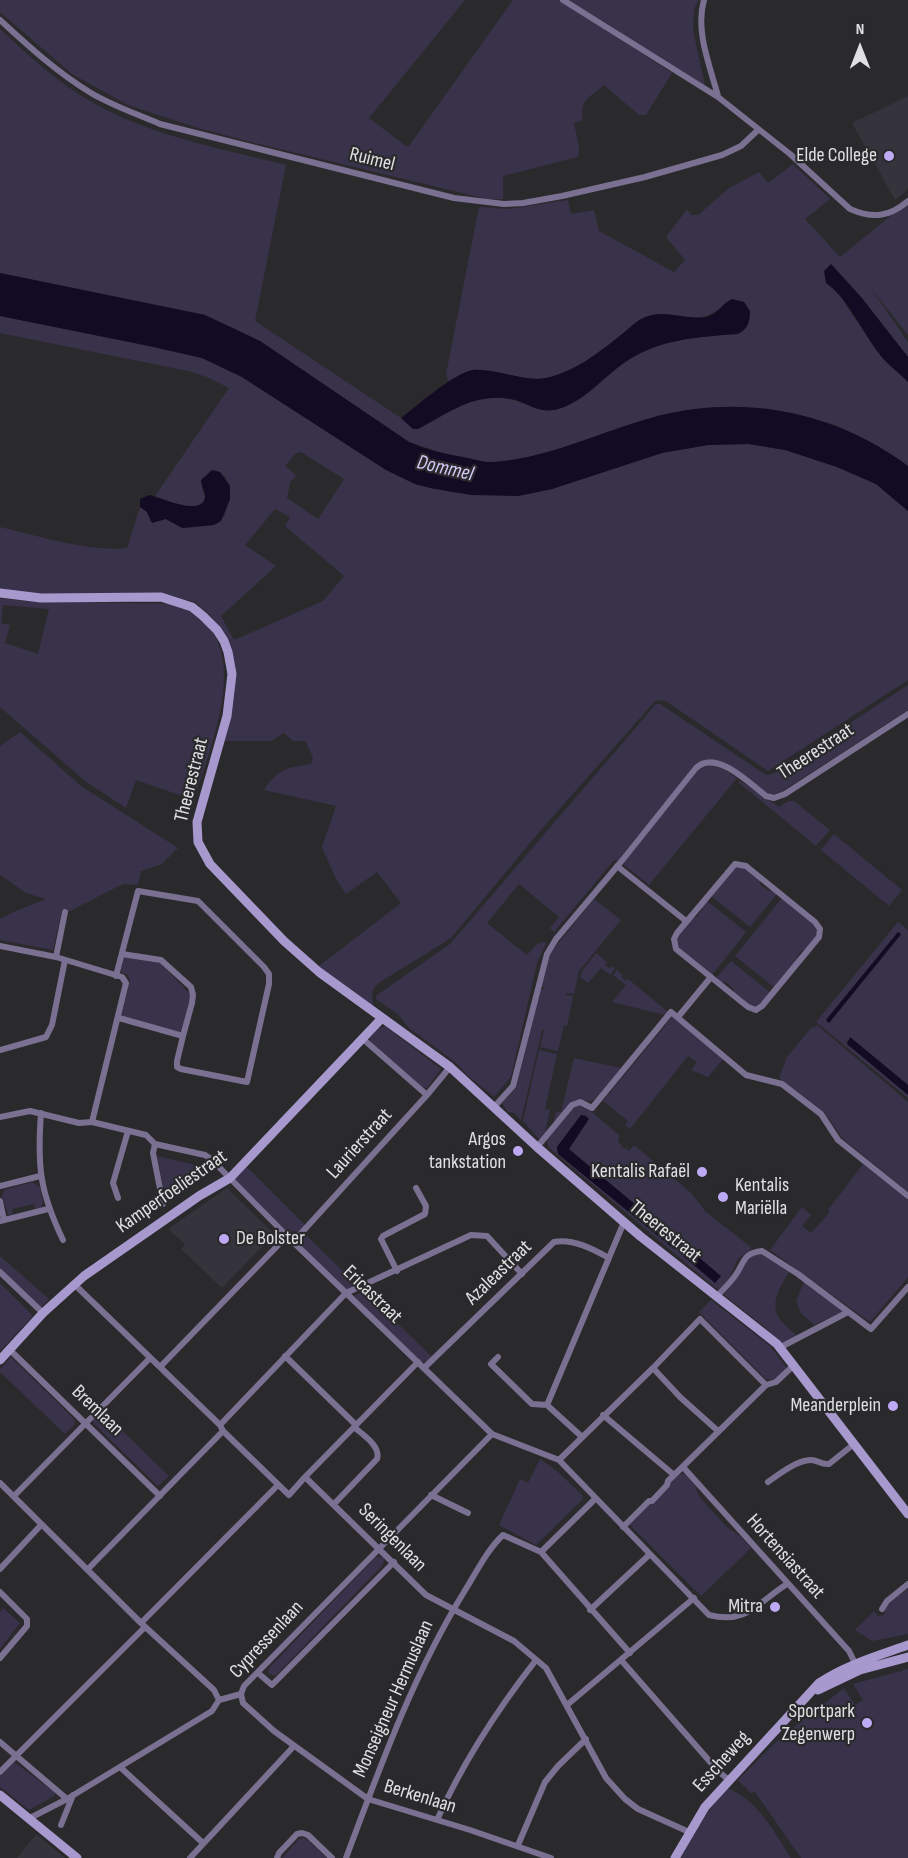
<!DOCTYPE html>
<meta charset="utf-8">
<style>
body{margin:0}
#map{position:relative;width:908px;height:1858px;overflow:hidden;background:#2a2a2c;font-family:"Sofia Sans Condensed",sans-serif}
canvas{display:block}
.north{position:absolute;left:830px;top:18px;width:60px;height:60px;-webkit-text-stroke:4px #2a2a2c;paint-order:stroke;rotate:0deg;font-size:16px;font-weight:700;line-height:24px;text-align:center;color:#e0dfe1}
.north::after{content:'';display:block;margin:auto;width:21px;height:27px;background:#e0dfe1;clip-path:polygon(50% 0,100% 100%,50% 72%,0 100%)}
</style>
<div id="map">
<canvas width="908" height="1858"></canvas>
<div class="north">N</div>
</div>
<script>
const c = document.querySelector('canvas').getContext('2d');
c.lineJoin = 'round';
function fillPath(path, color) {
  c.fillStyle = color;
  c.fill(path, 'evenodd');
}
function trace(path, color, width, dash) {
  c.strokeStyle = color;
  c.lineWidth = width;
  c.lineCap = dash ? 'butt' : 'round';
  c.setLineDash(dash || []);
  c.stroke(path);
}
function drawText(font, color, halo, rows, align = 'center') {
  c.font = font + ' "Sofia Sans Condensed",sans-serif';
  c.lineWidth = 4.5;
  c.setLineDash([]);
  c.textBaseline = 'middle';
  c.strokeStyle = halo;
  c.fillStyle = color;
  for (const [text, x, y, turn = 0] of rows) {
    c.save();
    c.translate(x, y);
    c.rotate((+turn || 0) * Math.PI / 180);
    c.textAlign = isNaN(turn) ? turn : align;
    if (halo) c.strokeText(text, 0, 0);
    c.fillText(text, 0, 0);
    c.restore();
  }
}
fillPath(new Path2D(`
 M908,96V189L895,200L852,123Z
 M227,1188L274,1234L222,1288L181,1249L185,1244L168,1229Z
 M36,1834L65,1858H17Z`), '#35333b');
fillPath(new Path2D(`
 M0,0H465L369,118L406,146H409L513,0H560L672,73L646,115H639L604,85C590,97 579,100 583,120L574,123L579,148L578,157L503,176V199H487L251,142L198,128L128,105L72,74L0,12Z
 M568,0H698L694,10L693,30L706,91L611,26Z
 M0,29C28,55 57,82 90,101C150,136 219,148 286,165L255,321L401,418L413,429C440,419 463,399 494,398C522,396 536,418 564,407C587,398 604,377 623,363C658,339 697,337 738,334L727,301C699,333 678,307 646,317C637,320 628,329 621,336C599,354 571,376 541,379C534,380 526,378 519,377C491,372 473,367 449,382L446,374L479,207L508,209L568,200L571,214L594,210L599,231L674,272L685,260L666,237L687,209L691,215H698L729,188L759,172L768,183L793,164L830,199L805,219L840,257L889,217L908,204V335L870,287L908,342V357L861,297L831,264L826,283L843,296L847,307L883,359L908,382V466L878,446L838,426L793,413L742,408L688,410L660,415L570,446L521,459L486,462L442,453L409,442L260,341L205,315L0,273Z
 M0,316L149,346L202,358L242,377L386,470L415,484L450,492L518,496L552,489L662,453L708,445L749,444L785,450L837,467L876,484L908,511V680L768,771L666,701L656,700L540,831L451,938L377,984L372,992L373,1006L319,966L401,903L377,872L346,894L336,879L322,847L336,806L264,790C276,770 288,767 311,764L313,757L305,741H293L284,733L271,741H223L234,690L222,631L210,615L195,602L169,595L35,594L0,589V527C38,536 89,552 127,548L140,507L147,512L150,521L166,519L186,528L214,525L224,517L230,499V486L224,475L202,488L205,497C199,516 169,501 155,496L229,388L207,377L188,371L0,333ZM301,452L344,479L318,519L287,498L290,483L296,475L285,466L296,453ZM275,509L290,517L285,526L344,576L323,601L234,640L221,616L276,566L245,545Z
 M0,598L25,601L175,604C186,608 197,614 206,623C246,668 209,750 194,800L136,780L126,808L85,781L0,707ZM3,605L49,609L38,654L5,643L10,625L1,623Z
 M908,685V710L778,794C749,798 731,747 698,762L622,855L619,861L614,860L554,932L550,928L559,917L519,884L487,923L527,955L537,944L544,942L546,943L537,963L511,1077L494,1097L466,1074L455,1062L408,1027L399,1015L376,999L377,995L450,944L656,704H660L766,775L772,774Z
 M20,732L81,786L178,848L162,864L141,871L138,885L124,884L117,887L68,912L62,910L53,950L0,940V919L11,913L46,899L26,893L0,875V746Z
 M711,765L719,766L737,778L649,885L623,864L626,859L699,769Z
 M740,781L779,807L789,801H794L830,830L816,846L738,782Z
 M834,834L902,890L889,906L821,850Z
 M734,867H742L760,880V885L769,891H773L777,894L750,927L710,895Z
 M782,898L813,923L818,933L808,948C797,951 798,958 793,965C788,974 781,981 775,988L735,956Z
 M594,899L621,920L579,971L574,994L566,993V995L573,996L567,1026L564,1025L558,1051L540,1047L544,1030H542L521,1120L514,1113L508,1112L502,1103L515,1089L539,989H545V988L540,986L551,952Z
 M706,900L746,932L712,975L681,950L677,945V938L692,918L697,917L702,909V905Z
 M898,922L908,930V1085L851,1038L846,1042L847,1044L908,1095V1098L816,1022ZM898,932L901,935L829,1023L826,1020Z
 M596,953L607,962L605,965L610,968L612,966L615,969L610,975L601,968L588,983L580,977L582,971Z
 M124,956L160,963L191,995L182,1032L121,1017L130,980L128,975L121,972Z
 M731,961L771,993L756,1007H752L734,993V989L726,982L721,983L716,978Z
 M617,970L623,975L621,977L625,981L628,979L668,1012L665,1015L612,1002L626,985L613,975Z
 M673,1016L723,1059L708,1077L691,1070L697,1062L688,1056L630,1129L625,1125L628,1121L603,1101Z
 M817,1025L908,1102V1192L843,1139L824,1112L779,1078L787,1057L812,1027L814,1028Z
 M385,1026L441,1069L427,1088L422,1087L370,1041V1036L377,1029Z
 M539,1050L557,1054L545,1109L550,1110L545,1132L539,1139L523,1121Z
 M574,1058L621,1068L595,1099C588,1103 587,1100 579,1100C570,1100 562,1114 556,1121L554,1120L556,1112H561Z
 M578,1105L592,1112L619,1135L618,1141L624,1149L626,1148L629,1151L634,1145L690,1192L706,1212L752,1248L738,1259L729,1278L719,1291L548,1147L547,1139L574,1107ZM581,1115L586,1116L569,1146V1150L680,1242L674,1249L558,1154L557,1147Z
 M157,1156L196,1165L200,1169C195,1183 177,1193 166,1202Z
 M863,1164L908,1200V1277L870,1322L770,1250L802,1207L811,1215L802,1226L811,1233L830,1212L828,1210Z
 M246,1166L305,1225L299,1231L287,1232L233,1179Z
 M32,1182L40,1187L43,1202L41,1208L35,1209L34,1204L12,1209L13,1215L8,1214L2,1196L4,1190Z
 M305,1234L356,1284L347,1290L301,1246V1241Z
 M759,1253L790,1271C782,1283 769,1303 779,1318C783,1324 791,1330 797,1336L783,1344L762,1325L724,1295C735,1281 742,1259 759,1253Z
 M0,1256L49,1299L38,1310L0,1273Z
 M804,1282L844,1311L814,1325L801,1313L796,1301Z
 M0,1283L33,1316L0,1351Z
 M364,1291L432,1357L425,1362H421L359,1302L354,1296Z
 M711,1300L770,1346L787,1368L774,1380L766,1379L699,1312Z
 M11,1357L75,1420L74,1425L65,1434L0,1372V1369Z
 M102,1411L169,1476L158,1486L94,1424L93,1420Z
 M540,1459L557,1471L583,1496L582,1500L536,1545L499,1525L520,1479L528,1483Z
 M680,1474H685L695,1485L699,1496L710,1509L728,1528L740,1536L751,1548L701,1596L630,1525L631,1521L649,1504L653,1503C663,1494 670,1482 680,1474Z
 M376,1557H382L384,1559L383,1565L277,1674L275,1676L268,1673L269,1668Z
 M908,1589V1634L872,1641L855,1630L874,1611L878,1616L884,1615L886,1605Z
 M3,1608L20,1623L0,1649V1612Z
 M908,1669V1858H801L755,1792L751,1793L738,1780L778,1740L844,1688L855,1705L863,1700L853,1684Z
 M14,1762L53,1791L55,1793L54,1796L29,1810L0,1787V1776Z
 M727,1788C758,1800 774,1832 791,1858H681C694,1832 708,1809 727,1788Z
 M303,1838H305L327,1858H282L299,1839Z`), '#39324b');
fillPath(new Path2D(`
 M831,264L861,297L908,357V382C900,373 889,366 881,356C864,335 847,297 826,283L824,271Z
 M0,273L205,315L260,341L409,442C425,449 441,453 457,456C466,457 478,461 487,462C500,463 515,459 528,457C573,447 614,427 658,416C746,394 835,412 908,466V511L876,484L837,467L785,450L749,444L708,445L662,453L552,489L518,496L471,495L430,488L415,484L386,470L242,377L202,358L149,346L0,316Z
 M732,299L744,302L750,311C750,322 748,329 738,334C697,337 658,339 624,363C604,377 587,398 564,407C536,418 529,399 503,398C468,396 448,414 418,429H413L401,418C417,406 455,372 473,370C499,368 525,384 550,377C576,370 597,354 617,338C626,332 633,323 643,318C662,308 685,320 706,317C718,314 722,304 732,299Z
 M212,470L220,472L230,486V499L221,521L214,525L182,528L166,519L152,523L147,512L140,507V499L149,495C159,497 202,517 205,498C206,492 201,487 201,480Z
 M898,932L901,934L829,1023L826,1020Z
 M850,1037L908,1085V1095L847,1044Z
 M581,1115L586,1116L589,1119L569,1149L680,1242L674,1249L558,1154L557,1147Z
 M689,1249L721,1276L715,1283L683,1256Z`), '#130a24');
trace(new Path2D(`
 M563,0L718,97L790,154L850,209C873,219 889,217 908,201
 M704,0C695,31 710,66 718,96
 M0,20C28,46 58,73 91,93C113,106 137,114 160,124L454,198L504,204L523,203L562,196L645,177L722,155L741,146L758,130
 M735,864L746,866L815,922L820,929L819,937L762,1006L756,1010L748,1007L676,949L674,939L677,933Z
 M617,866L686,921
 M0,946L56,957L122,977L126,983L92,1122
 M122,954L161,960L191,987L193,995L192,1003L183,1036
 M56,957L65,912
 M116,976L138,891L198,901L264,967L269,974V984L247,1082L181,1069L177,1067V1061L183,1036L119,1018
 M678,1017L711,977
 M363,1039L427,1095
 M0,1050L46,1037L52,1025L65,960
 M494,1107L513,1086L547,954L556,939L620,863L696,768C716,749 749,783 766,796L774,798L785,794L908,714
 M41,1113C37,1167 40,1192 63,1240
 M0,1117L30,1111L79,1123L92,1122L146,1135L155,1144L205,1155L211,1159L287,1236L492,1434L559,1460L709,1615C747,1625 758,1602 787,1584
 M155,1144L153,1153L163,1204
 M537,1147L572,1105L580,1102L592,1108L671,1012L746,1075L782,1084L821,1114L838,1140L908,1196
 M0,1186L40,1176
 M118,1198L113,1183L128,1131
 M0,1201L4,1220
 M0,1221L48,1209
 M294,1241L427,1095L450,1067
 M397,1271L381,1239L383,1236L425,1214L426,1206L416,1188
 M0,1272L43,1313
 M74,1284L220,1425L223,1431L289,1495L305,1477L426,1595L514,1641L546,1668L606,1778L625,1799L638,1809L689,1832
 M717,1296C724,1289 732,1281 737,1273C745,1260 744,1253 762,1251L798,1274L871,1329L908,1287
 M779,1348L848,1312
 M10,1350L160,1496
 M285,1356L356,1425
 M498,1357L491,1364L532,1404L547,1405
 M160,1367L287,1236
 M424,1368L554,1242C572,1238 593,1249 609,1258
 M653,1368L680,1397L718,1431
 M603,1415L674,1475
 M220,1425L346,1293L471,1235L487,1236L522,1274
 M581,1436L547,1405L624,1222
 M559,1460L653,1368L700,1319L766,1385
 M683,1467L849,1651L856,1665
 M305,1477L418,1362
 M768,1482C779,1474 797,1460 811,1460C818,1460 821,1465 829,1464L854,1444
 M0,1483L141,1623L214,1690L219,1700
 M431,1495L468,1513
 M14,1496L150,1358
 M334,1504L377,1459C381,1446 363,1435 354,1427
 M623,1527L649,1501H652L667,1485L668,1481L766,1385L776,1382L793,1366
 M541,1552L595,1499
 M0,1569L41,1525
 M88,1569L223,1431
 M0,1592L27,1619V1626L0,1658
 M882,1609L887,1601L908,1584
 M590,1610L649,1555
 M141,1623L278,1485
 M621,1660L719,1772L729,1780
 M258,1673L272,1685L394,1562
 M241,1694L243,1703L274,1731L368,1799L470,1830L551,1858
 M567,1705L694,1598
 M0,1742L67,1799
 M120,1767L203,1843
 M0,1772L145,1627
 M28,1819L67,1799L212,1711L219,1700L241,1694L244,1686L492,1434
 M437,1820C463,1762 497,1710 536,1660
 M61,1825L73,1795
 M518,1845L545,1782L558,1766L586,1739
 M190,1858L294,1746
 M277,1858L279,1853L297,1834L302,1833L308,1835L332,1858
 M346,1858C380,1767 413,1675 464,1592C476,1573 487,1550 503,1535L541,1552L630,1653`), '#7a7192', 6);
trace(new Path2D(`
 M0,593L41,598L161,597L192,607L203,616L217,630L224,641L228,652L232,674L227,716L197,822L198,842L210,864L284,941L319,972L450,1067L537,1147L640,1236L777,1344L908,1514
 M0,1360L43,1313L84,1276L199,1196L230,1178L382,1018
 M818,1690L860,1670L908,1657
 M0,1795L77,1858
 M675,1858L705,1807L819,1683C846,1665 877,1656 908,1645`), '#a799ce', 9);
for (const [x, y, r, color] of [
 [889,156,6,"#bea9f4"],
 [518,1151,6,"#bea9f4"],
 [702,1172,6,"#bea9f4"],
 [723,1197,6,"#bea9f4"],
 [224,1239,6,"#bea9f4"],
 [893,1406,6,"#bea9f4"],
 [775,1607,6,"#bea9f4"],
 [867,1723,6,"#bea9f4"]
]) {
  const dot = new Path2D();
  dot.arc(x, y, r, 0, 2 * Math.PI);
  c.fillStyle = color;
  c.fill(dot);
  trace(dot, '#2a2a2c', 2);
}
drawText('20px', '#e0dfe1', '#2a2a2c', [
 ["Elde College",877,156],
 ["Argos",506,1140],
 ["tankstation",506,1163],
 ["Kentalis Rafaël",690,1172],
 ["Kentalis",735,1186,"left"],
 ["Mariëlla",735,1209,"left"],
 ["De Bolster",236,1239,"left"],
 ["Meanderplein",881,1406],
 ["Mitra",763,1607],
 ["Sportpark",855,1712],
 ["Zegenwerp",855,1735]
], 'right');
drawText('20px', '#e0dfe1', '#2a2a2c', [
 ["Ruimel",372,160,14],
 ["Theerestraat",816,752,-33],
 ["Theerestraat",192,780,-76],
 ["Laurierstraat",360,1144,-48],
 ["Kamperfoeliestraat",172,1192,-35],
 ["Theerestraat",665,1232,39],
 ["Azaleastraat",499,1273,-44],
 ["Ericastraat",372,1295,44],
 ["Bremlaan",97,1411,44],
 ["Seringenlaan",392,1538,45],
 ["Hortensiastraat",785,1557,48],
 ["Cypressenlaan",267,1640,-47],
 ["Monseigneur Hermuslaan",394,1699,-66],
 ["Esscheweg",722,1762,-48],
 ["Berkenlaan",420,1797,17]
]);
drawText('italic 21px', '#d5c9f9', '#2a2a2c', [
 ["Dommel",445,469,13]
]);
</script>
